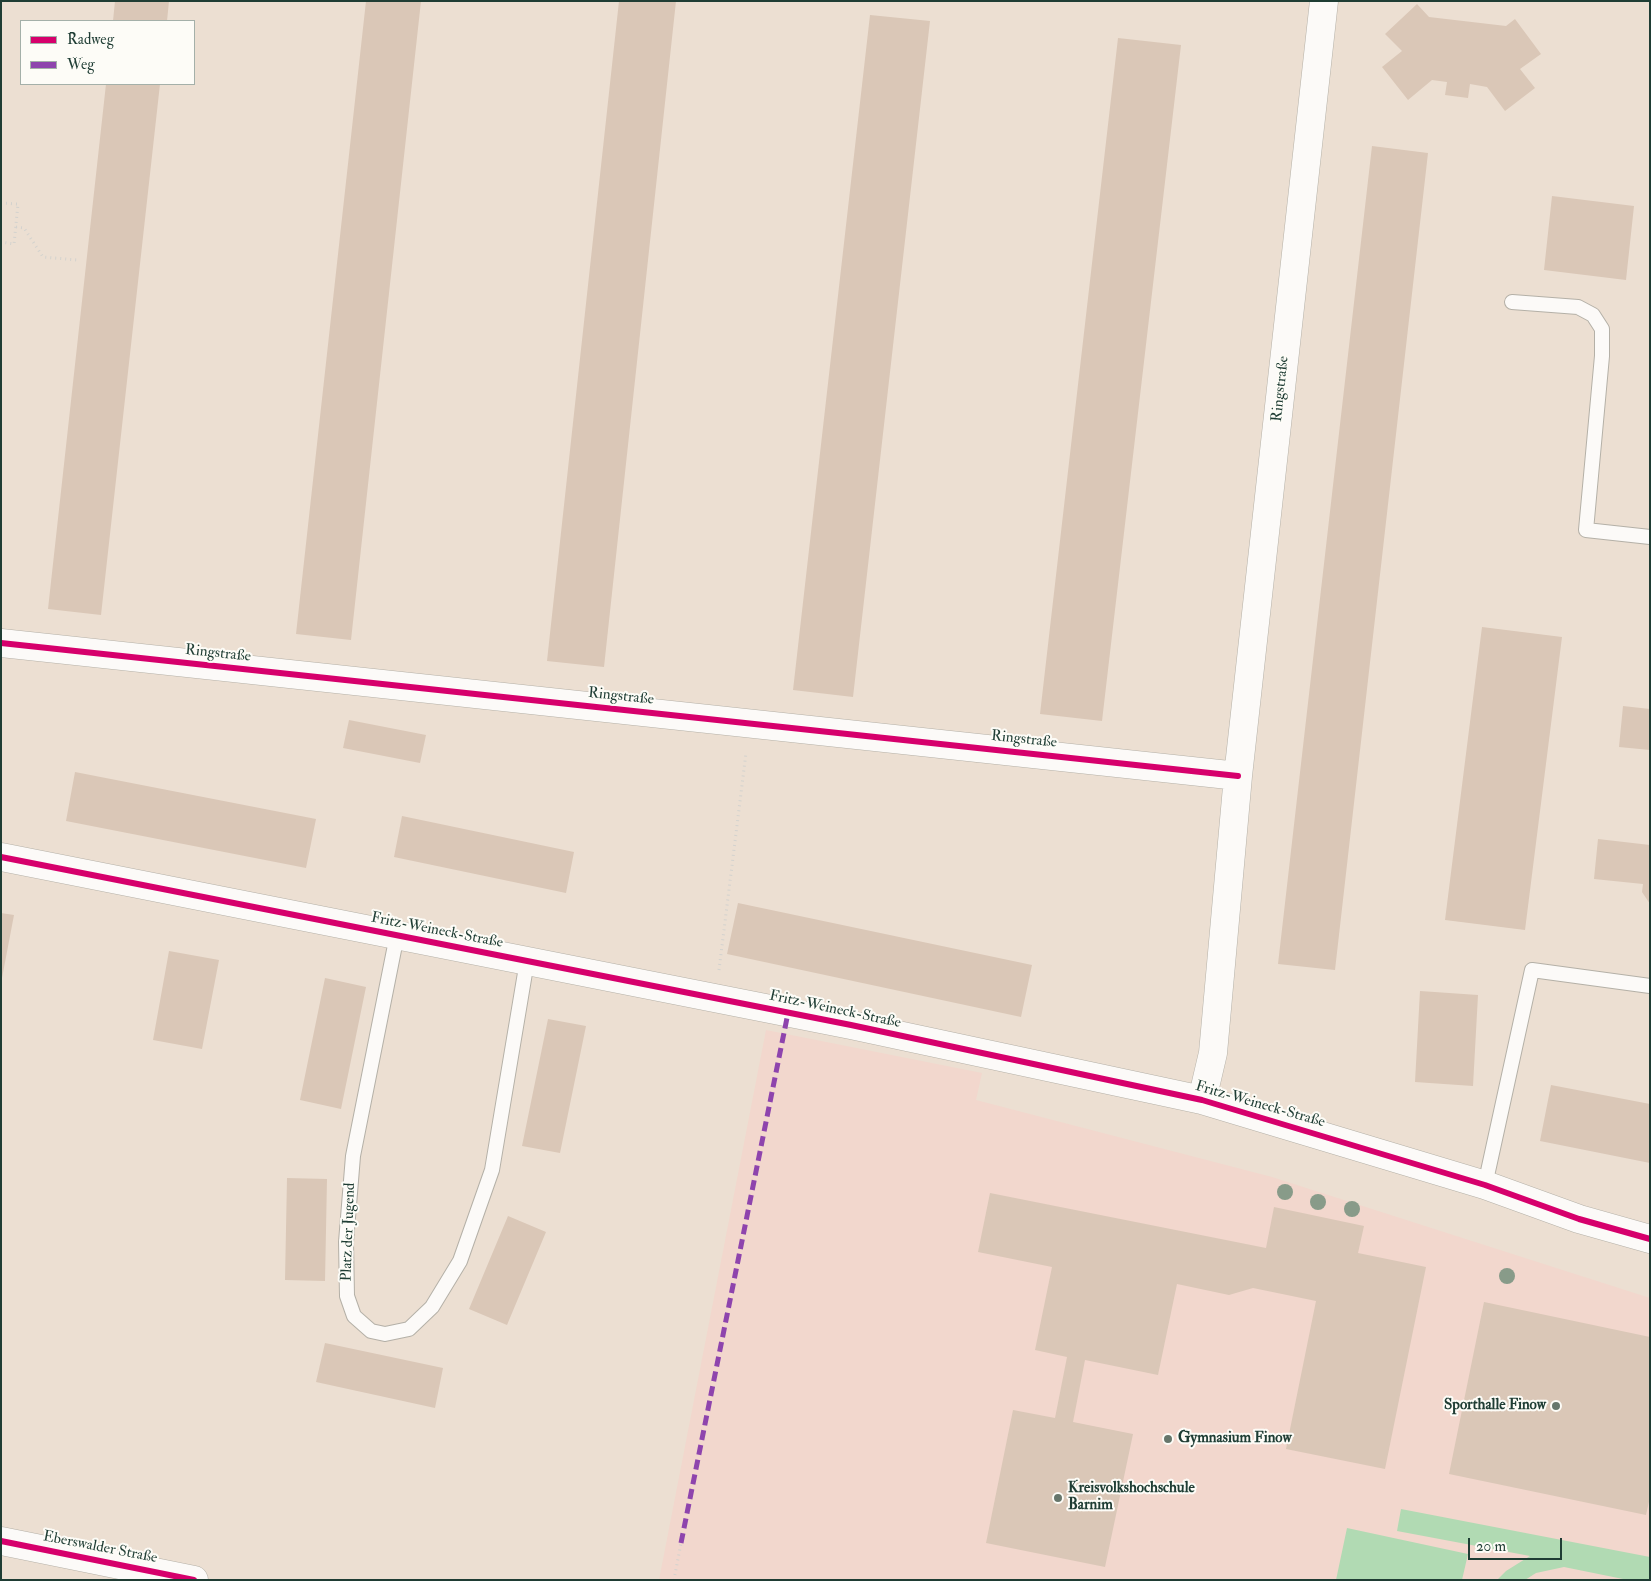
<!DOCTYPE html>
<meta charset="utf-8">
<style>
body{margin:0}
#map{position:relative;width:1651px;height:1581px;overflow:hidden;background:#ecdfd2;font-family:"IM FELL Double Pica",serif}
canvas{display:block}
.frame{position:absolute;inset:0;border:2px solid #1f3d34;pointer-events:none}
.legend{position:absolute;left:20px;top:20px;width:175px;height:65px;box-sizing:border-box;background:#fdfcf7;border:1px solid #a4b0a9;margin:0;padding:6px 9px;list-style:none;font-size:15px;color:#1f3d34}
.legend li{display:flex;align-items:center;gap:10px;height:25px}
.legend b{width:25px;border:1px solid #a4b0a9}
.scale{position:absolute;left:1468px;top:1538px;width:94px;height:22px;box-sizing:border-box;border:2px solid #1f3d34;border-top:0;padding-left:6px;font-size:15px;line-height:18px;white-space:nowrap;color:#1f3d34;-webkit-text-stroke:4px #fdfcf7;paint-order:stroke}
</style>
<div id="map">
<canvas width="1651" height="1581"></canvas>
<div class="frame"></div>
<ul class="legend">
<li><b style="height:6px;background:#d6006c"></b>Radweg</li>
<li><b style="height:6px;background:#8e44ad"></b>Weg</li>
</ul>
<div class="scale">20 m</div>
</div>
<script>
const c = document.querySelector('canvas').getContext('2d');
c.lineJoin = 'round';
function fillPath(path, color) {
  c.fillStyle = color;
  c.fill(path, 'evenodd');
}
function trace(path, color, width, dash) {
  c.strokeStyle = color;
  c.lineWidth = width;
  c.lineCap = dash ? 'butt' : 'round';
  c.setLineDash(dash || []);
  c.stroke(path);
}
function drawText(font, color, halo, rows, align = 'center') {
  c.font = font + ' "IM FELL Double Pica",serif';
  c.lineWidth = 4;
  c.setLineDash([]);
  c.textBaseline = 'middle';
  c.strokeStyle = halo;
  c.fillStyle = color;
  for (const [text, x, y, turn = 0] of rows) {
    c.save();
    c.translate(x, y);
    c.rotate((+turn || 0) * Math.PI / 180);
    c.textAlign = isNaN(turn) ? turn : align;
    if (halo) c.strokeText(text, 0, 0);
    c.fillText(text, 0, 0);
    c.restore();
  }
}
fillPath(new Path2D(`
 M766,1030L982,1073L976,1100L1272,1177L1650,1298V1580H659Z`), '#f2d7cd');
fillPath(new Path2D(`
 M1401,1509L1650,1557V1580H1628L1564,1567L1536,1573L1525,1580H1497L1506,1571L1530,1556L1397,1531Z
 M1347,1528L1468,1554L1462,1580H1336Z`), '#b1dab3');
fillPath(new Path2D(`
 M115,1H169L167,21H113Z
 M366,1H421L351,640L296,634Z
 M619,1H676L604,667L547,661Z
 M1417,4L1429,17L1506,26L1515,19L1541,54L1520,69L1535,88L1505,111L1487,87L1470,84L1468,98L1445,95L1447,82L1432,80L1408,100L1382,67L1402,51L1385,34Z
 M870,15L930,21L853,697L793,690Z
 M1118,38L1181,45L1102,721L1040,714Z
 M106,84H160L101,615L48,609Z
 M1372,146L1428,153L1335,970L1278,964Z
 M1552,196L1634,206L1626,280L1544,270Z
 M1482,627L1562,637L1525,930L1445,920Z
 M1623,706L1650,709V750L1619,747Z
 M349,720L426,735L420,763L343,748Z
 M75,772L316,819L306,868L66,821Z
 M402,816L574,852L566,893L394,857Z
 M1598,839L1650,845V904L1642,892L1643,884L1594,879Z
 M738,903L1032,965L1021,1017L727,954Z
 M1,913L14,915L2,978H1Z
 M169,951L219,960L202,1049L153,1040Z
 M325,978L366,987L341,1109L300,1100Z
 M1420,991L1478,995L1473,1086L1415,1082Z
 M548,1019L586,1026L560,1153L522,1146Z
 M1551,1085L1650,1104V1163L1540,1141Z
 M287,1178L327,1179L325,1281L285,1280Z
 M990,1193L1266,1248L1274,1207L1364,1226L1358,1253L1426,1267L1385,1469L1286,1449L1316,1301L1253,1288L1229,1295L1177,1284L1158,1375L1085,1360L1073,1422L1133,1434L1105,1567L986,1543L1013,1410L1055,1418L1067,1357L1035,1350L1052,1267L978,1252Z
 M508,1216L546,1232L507,1325L469,1309Z
 M1484,1302L1650,1337V1497L1646,1515L1449,1474Z
 M325,1343L443,1368L435,1408L316,1382Z`), '#dac7b7');
const lane = new Path2D(`
 M1512,302L1578,307L1593,315L1602,329V356L1586,530L1650,537
 M397,935L353,1156L346,1242L347,1296L354,1316L371,1331L385,1334L409,1329L432,1307L460,1261L492,1170L527,961
 M1485,1185L1532,970L1650,986`);
const street = new Path2D(`
 M1,643L1238,776
 M1,857L851,1025L1202,1100L1485,1185L1579,1219L1650,1239
 M1202,1100L1213,1053L1238,776L1324,1`);
const primary = new Path2D(`
 M1,1541L194,1580`);
trace(lane, '#b4b0a7', 16);
trace(street, '#b4b0a7', 29);
trace(primary, '#b4b0a7', 29);
trace(new Path2D(`
 M1,203L18,204L14,244L1,242
 M16,227L24,228L43,257L77,260
 M719,970L746,753
 M674,1580L681,1543`), '#d3d2ce', 3, [1, 4]);
trace(lane, '#fcfaf8', 14);
trace(street, '#fcfaf8', 28);
trace(primary, '#fcfaf8', 28);
trace(new Path2D(`
 M681,1543L788,1013`), '#8e44ad', 5, [10, 5]);
trace(new Path2D(`
 M1,643L1238,776
 M1,857L851,1025L1202,1100L1485,1185L1579,1219L1650,1239
 M1,1541L194,1580`), '#d6006c', 6);
c.fillStyle = '#889b89';
for (const [x, y] of [
 [1285,1192],
 [1318,1202],
 [1352,1209],
 [1507,1276]
]) {
  c.beginPath();
  c.arc(x, y, 8, 0, 2 * Math.PI);
  c.fill();
}
for (const [x, y, r, color] of [
 [1556,1406,5,"#67766b"],
 [1168,1439,5,"#67766b"],
 [1058,1498,5,"#67766b"]
]) {
  const dot = new Path2D();
  dot.arc(x, y, r, 0, 2 * Math.PI);
  c.fillStyle = color;
  c.fill(dot);
  trace(dot, '#fdfcf7', 2);
}
drawText('15px', '#1f3d34', '#fdfcf7', [
 ["Ringstraße",1281,389,-84],
 ["Ringstraße",218,654,6],
 ["Ringstraße",621,697,6],
 ["Ringstraße",1024,740,6],
 ["Fritz-Weineck-Straße",437,931,11],
 ["Fritz-Weineck-Straße",835,1010,12],
 ["Fritz-Weineck-Straße",1260,1105,16],
 ["Platz der Jugend",349,1232,-88],
 ["Eberswalder Straße",100,1548,11]
]);
drawText('bold 15px', '#1f3d34', '#fdfcf7', [
 ["Sporthalle Finow",1546,1406,"right"],
 ["Gymnasium Finow",1178,1439],
 ["Kreisvolkshochschule",1068,1489],
 ["Barnim",1068,1506]
], 'left');
</script>
